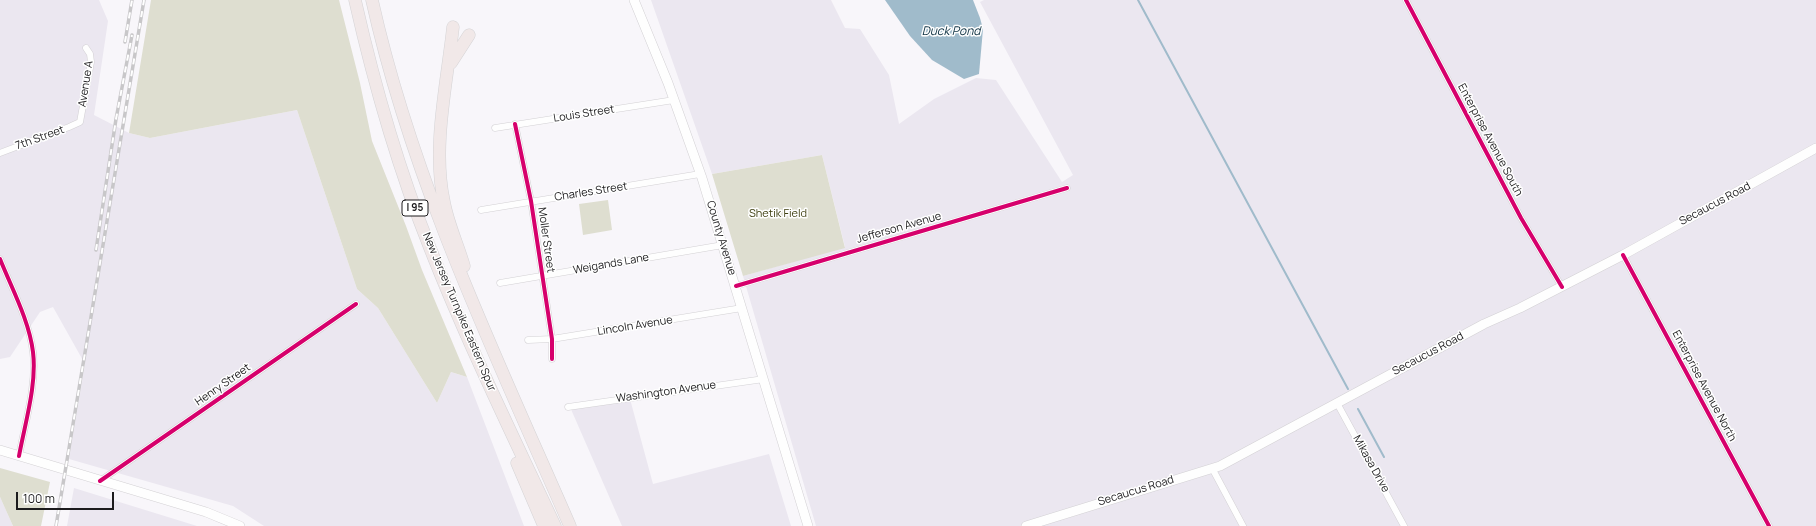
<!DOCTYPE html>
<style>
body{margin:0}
#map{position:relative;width:1816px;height:526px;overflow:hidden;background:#f8f6fa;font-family:Manrope,sans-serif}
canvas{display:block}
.scale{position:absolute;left:16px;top:492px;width:98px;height:18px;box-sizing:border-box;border:2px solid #1c1b1d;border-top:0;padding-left:5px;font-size:12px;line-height:14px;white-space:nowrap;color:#1c1b1d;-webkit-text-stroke:3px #fff;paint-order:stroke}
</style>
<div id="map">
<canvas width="1816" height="526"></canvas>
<div class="scale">100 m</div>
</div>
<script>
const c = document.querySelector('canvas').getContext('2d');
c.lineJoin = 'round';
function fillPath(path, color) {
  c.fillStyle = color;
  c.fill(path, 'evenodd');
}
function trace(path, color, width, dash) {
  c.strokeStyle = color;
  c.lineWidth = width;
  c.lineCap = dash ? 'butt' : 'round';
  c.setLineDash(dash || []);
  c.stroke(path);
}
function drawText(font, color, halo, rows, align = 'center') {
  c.font = font + ' Manrope,sans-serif';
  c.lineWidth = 3;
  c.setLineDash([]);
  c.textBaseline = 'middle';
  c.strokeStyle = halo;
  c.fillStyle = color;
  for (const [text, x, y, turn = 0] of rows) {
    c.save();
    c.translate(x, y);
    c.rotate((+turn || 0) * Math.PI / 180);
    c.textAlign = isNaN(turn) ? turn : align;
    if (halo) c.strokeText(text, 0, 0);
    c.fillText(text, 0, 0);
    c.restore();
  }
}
fillPath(new Path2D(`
 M0,0H99L108,21L94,115L129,133L150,138L297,110L357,289L378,308L437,403L451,372L467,377L524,526H264L233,506L69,459L85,364L53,307L40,312L10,357L0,359Z
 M651,0H831L845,28L860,29L889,75L899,124L934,99L976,78L996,80L1062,182L1073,175L980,2L984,0H1816V526H816L743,276L845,247L822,155L712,174Z
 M630,399L653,484L769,454L791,526H622L570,407Z
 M74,488L197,526H67Z
 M0,497L13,526H0Z`), '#ebe7f0');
fillPath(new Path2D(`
 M151,0H339L360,83L372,141L406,226L422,270L467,377L451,372L437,403L378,308L357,289L297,110L150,138L129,133Z
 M822,155L845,248L743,276L712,174Z
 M608,200L612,230L583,235L579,204Z
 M0,468L50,482L41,526H13L0,497Z`), '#deded0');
fillPath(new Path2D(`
 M885,0H973L980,18L983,29L979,74L964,79L932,60L910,36Z`), '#a0bbcb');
trace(new Path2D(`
 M1138,0L1348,389
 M1358,409L1384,457`), '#a0bbcb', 2);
const street = new Path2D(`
 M1406,0L1521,218L1562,287
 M515,124L531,201L552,339V359
 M495,128L674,100
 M0,153L69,127L80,122L91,62L90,54L86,48
 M481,210L700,174
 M1623,255L1769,526
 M0,259C12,289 29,320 33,352C37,385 25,423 19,456
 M500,283L723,245
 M736,286L1067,188
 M528,340L552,339L742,308
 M1337,403L1404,526
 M568,407L764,379
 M1212,468L1243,526
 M100,481L356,304`);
const secondary = new Path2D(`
 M634,0L668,83L702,178L808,526
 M0,450L206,512L240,526
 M1026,526L1220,466L1484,324L1520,308L1623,255L1816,148`);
const highway = new Path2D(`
 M355,0C374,84 398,168 430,248C467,342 512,434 555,526
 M372,0C413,184 495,354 570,526
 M453,27C447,83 432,147 444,202C448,224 458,245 464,266
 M451,63L469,35
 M517,463L544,526`);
trace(street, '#d3d1d4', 7);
trace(secondary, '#d3d1d4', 10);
trace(highway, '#d4d3d5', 13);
trace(street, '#fefefe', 6);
trace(secondary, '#fefefe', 9);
trace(highway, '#f1e8e8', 12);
const rail = new Path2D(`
 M125,42L132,0
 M96,250L116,119L132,35
 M56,526L144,0`);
trace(rail, '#c8c7c9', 3.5);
trace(rail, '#fff', 2, [6]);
trace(new Path2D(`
 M1406,0L1521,218L1562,287
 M515,124L531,201L552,339V359
 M1623,255L1769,526
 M0,259C12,289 29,320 33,352C37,385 25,423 19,456
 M736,286L1067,188
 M100,481L356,304`), '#d6006c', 4);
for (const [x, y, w] of [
 [415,208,26]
]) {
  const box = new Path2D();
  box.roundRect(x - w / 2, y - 8, w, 16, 3);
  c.fillStyle = '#fff';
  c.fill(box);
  trace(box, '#1c1b1d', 1);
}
drawText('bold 10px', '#1c1b1d', null, [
 ["I 95",415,208]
]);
drawText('11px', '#1c1b1d', '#fff', [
 ["Avenue A",86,84,-81],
 ["Louis Street",584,114,-9],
 ["7th Street",40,138,-20],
 ["Enterprise Avenue South",1490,140,62],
 ["Charles Street",591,192,-9],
 ["Secaucus Road",1715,204,-28],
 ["Jefferson Avenue",899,228,-16],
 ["County Avenue",721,238,73],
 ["Moller Street",546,240,82],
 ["Weigands Lane",611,264,-10],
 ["New Jersey Turnpike Eastern Spur",459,312,67],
 ["Lincoln Avenue",635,326,-9],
 ["Secaucus Road",1428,354,-28],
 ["Henry Street",223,385,-35],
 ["Enterprise Avenue North",1704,386,62],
 ["Washington Avenue",666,392,-8],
 ["Mikasa Drive",1371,464,61],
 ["Secaucus Road",1136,491,-17]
]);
drawText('11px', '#3d3e0f', '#fff', [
 ["Shetik Field",778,214]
]);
drawText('italic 12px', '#0b2f40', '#fff', [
 ["Duck Pond",951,32]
]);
</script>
